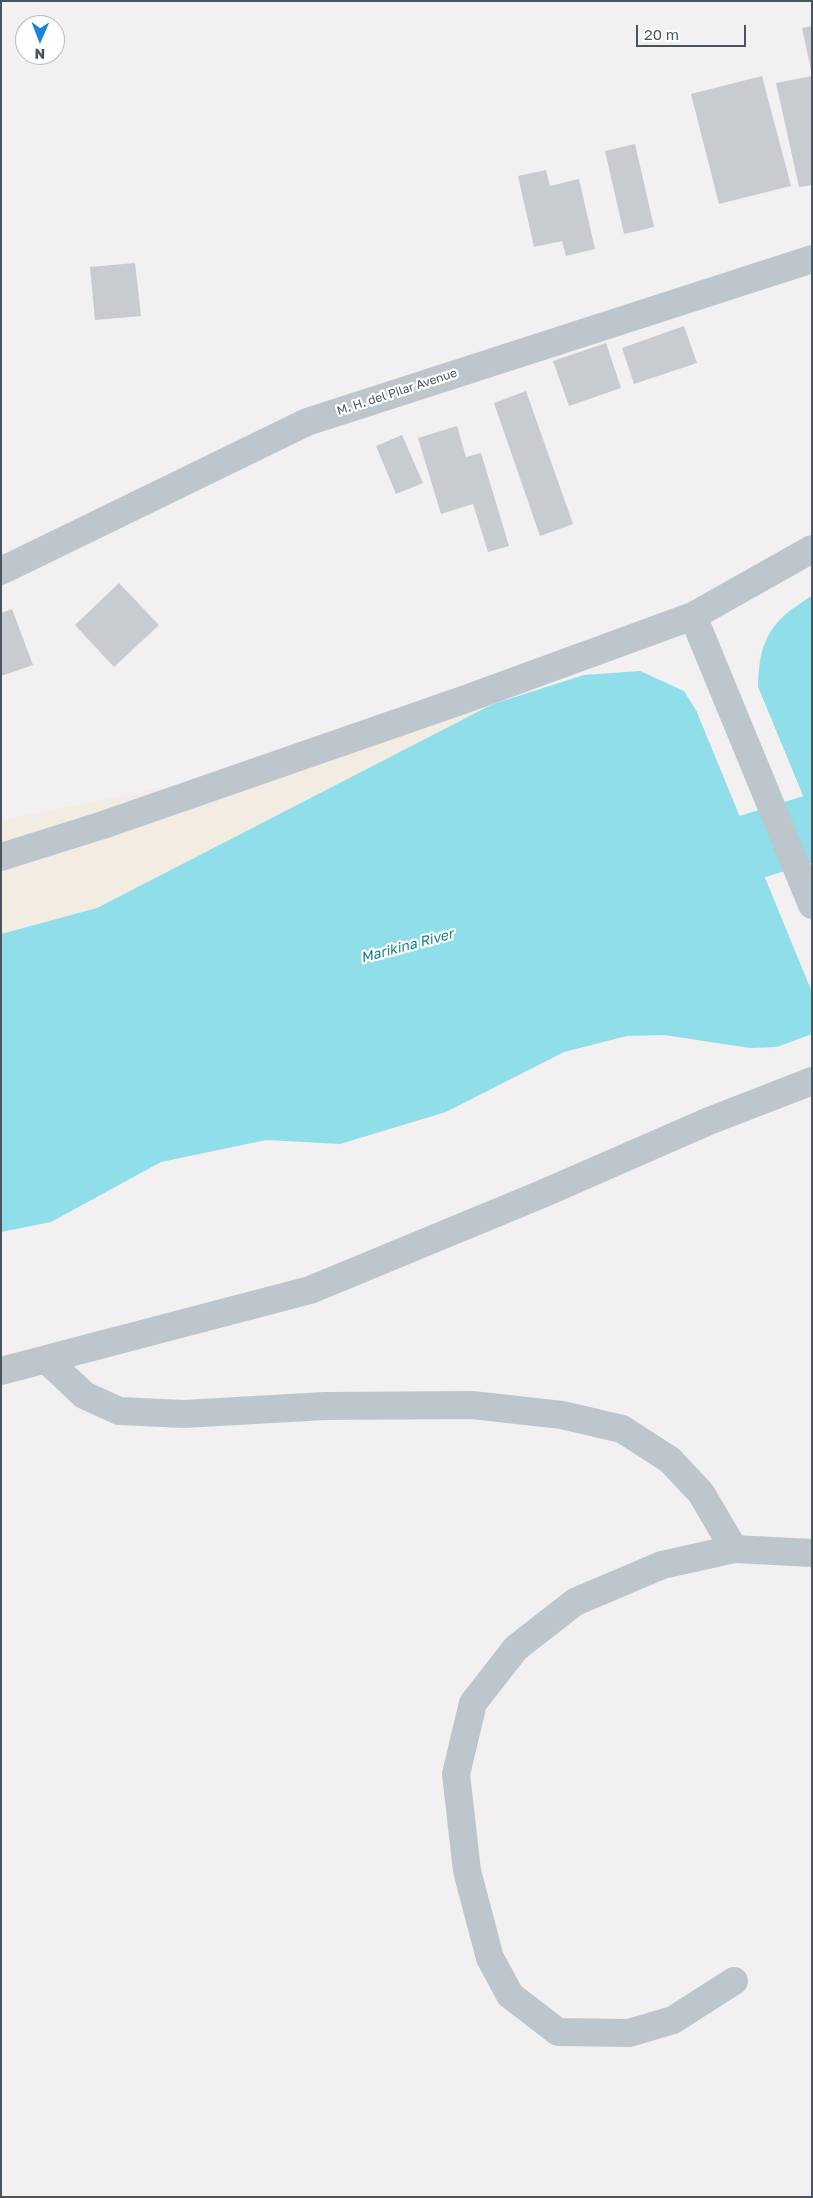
<!DOCTYPE html>
<style>
body{margin:0}
#map{position:relative;width:813px;height:2198px;overflow:hidden;background:#f3f0f1;font-family:"Golos Text",sans-serif}
canvas{display:block}
.frame{position:absolute;inset:0;border:2px solid #49555e;pointer-events:none}
.north{position:absolute;left:15px;top:15px;width:50px;height:50px;box-sizing:border-box;background:#fff;border:1px solid #b6bbbf;border-radius:50%;rotate:181deg;font-size:14px;font-weight:700;line-height:20px;text-align:center;color:#49555e}
.north::after{content:'';display:block;margin:auto;width:18px;height:22px;background:#1e81df;clip-path:polygon(50% 0,100% 100%,50% 72%,0 100%)}
.scale{position:absolute;left:636px;top:25px;width:110px;height:22px;box-sizing:border-box;border:2px solid #49555e;border-top:0;padding-left:6px;font-size:15px;line-height:18px;white-space:nowrap;color:#49555e;-webkit-text-stroke:4px #fff;paint-order:stroke}
</style>
<div id="map">
<canvas width="813" height="2198"></canvas>
<div class="frame"></div>
<div class="north">N</div>
<div class="scale">20 m</div>
</div>
<script>
const c = document.querySelector('canvas').getContext('2d');
c.lineJoin = 'round';
function fillPath(path, color) {
  c.fillStyle = color;
  c.fill(path, 'evenodd');
}
function trace(path, color, width, dash) {
  c.strokeStyle = color;
  c.lineWidth = width;
  c.lineCap = dash ? 'butt' : 'round';
  c.setLineDash(dash || []);
  c.stroke(path);
}
function drawText(font, color, halo, rows, align = 'center') {
  c.font = font + ' "Golos Text",sans-serif';
  c.lineWidth = 4.5;
  c.setLineDash([]);
  c.textBaseline = 'middle';
  c.strokeStyle = halo;
  c.fillStyle = color;
  for (const [text, x, y, turn = 0] of rows) {
    c.save();
    c.translate(x, y);
    c.rotate((+turn || 0) * Math.PI / 180);
    c.textAlign = isNaN(turn) ? turn : align;
    if (halo) c.strokeText(text, 0, 0);
    c.fillText(text, 0, 0);
    c.restore();
  }
}
fillPath(new Path2D(`
 M493,704L97,908L1,934V820L293,762Z`), '#f3ece2');
fillPath(new Path2D(`
 M812,596V818L758,687C759,652 764,631 792,609C799,605 805,599 812,596Z
 M640,671L684,691L697,712L812,992V1034L777,1047L750,1048L664,1035L627,1036L564,1052L446,1112L340,1144L266,1140L161,1162L51,1222L1,1232V934L97,908L493,704L584,675Z`), '#8fdeea');
fillPath(new Path2D(`
 M758,687L812,818V820L756,688Z
 M699,711L811,983L809,984L697,712Z`), '#f3f0f1');
trace(new Path2D(`
 M664,874L812,828`), '#8fdeea', 66);
fillPath(new Path2D(`
 M812,26V70H811L802,28Z
 M762,76L791,186L719,204L691,94Z
 M812,76V185L799,187L776,83Z
 M635,144L654,227L624,234L605,151Z
 M546,170L550,186L579,179L595,249L566,256L562,241L534,247L518,176Z
 M135,263L141,316L95,320L90,267Z
 M684,326L697,363L634,384L622,348Z
 M606,343L621,388L569,406L553,361Z
 M526,391L573,524L540,536L494,403Z
 M457,426L466,457L481,453L509,546L488,552L473,504L441,514L418,438Z
 M402,435L423,483L396,494L376,446Z
 M119,583L159,625L114,667L75,625Z
 M12,609L33,665L1,676V613Z`), '#c8cbd0');
trace(new Path2D(`
 M1,571L307,422L812,259
 M693,616L812,905
 M1,857L103,825L463,700L693,616L812,549
 M47,1360L84,1395L119,1411L184,1414L325,1406L472,1405L562,1415L622,1429L670,1460L701,1493L734,1549
 M1,1371L310,1290L542,1194L709,1121L812,1081
 M734,1981L673,2020L629,2033L558,2032L510,1995L490,1958L467,1871L456,1774L473,1703L516,1648L575,1602L662,1565L734,1549L812,1553`), '#bdc6cd', 28);
drawText('12px', '#49555e', '#fff', [
 ["M. H. del Pilar Avenue",397,392,-18]
]);
drawText('italic 14px', '#108192', '#fff', [
 ["Marikina River",407,946,-15]
]);
</script>
